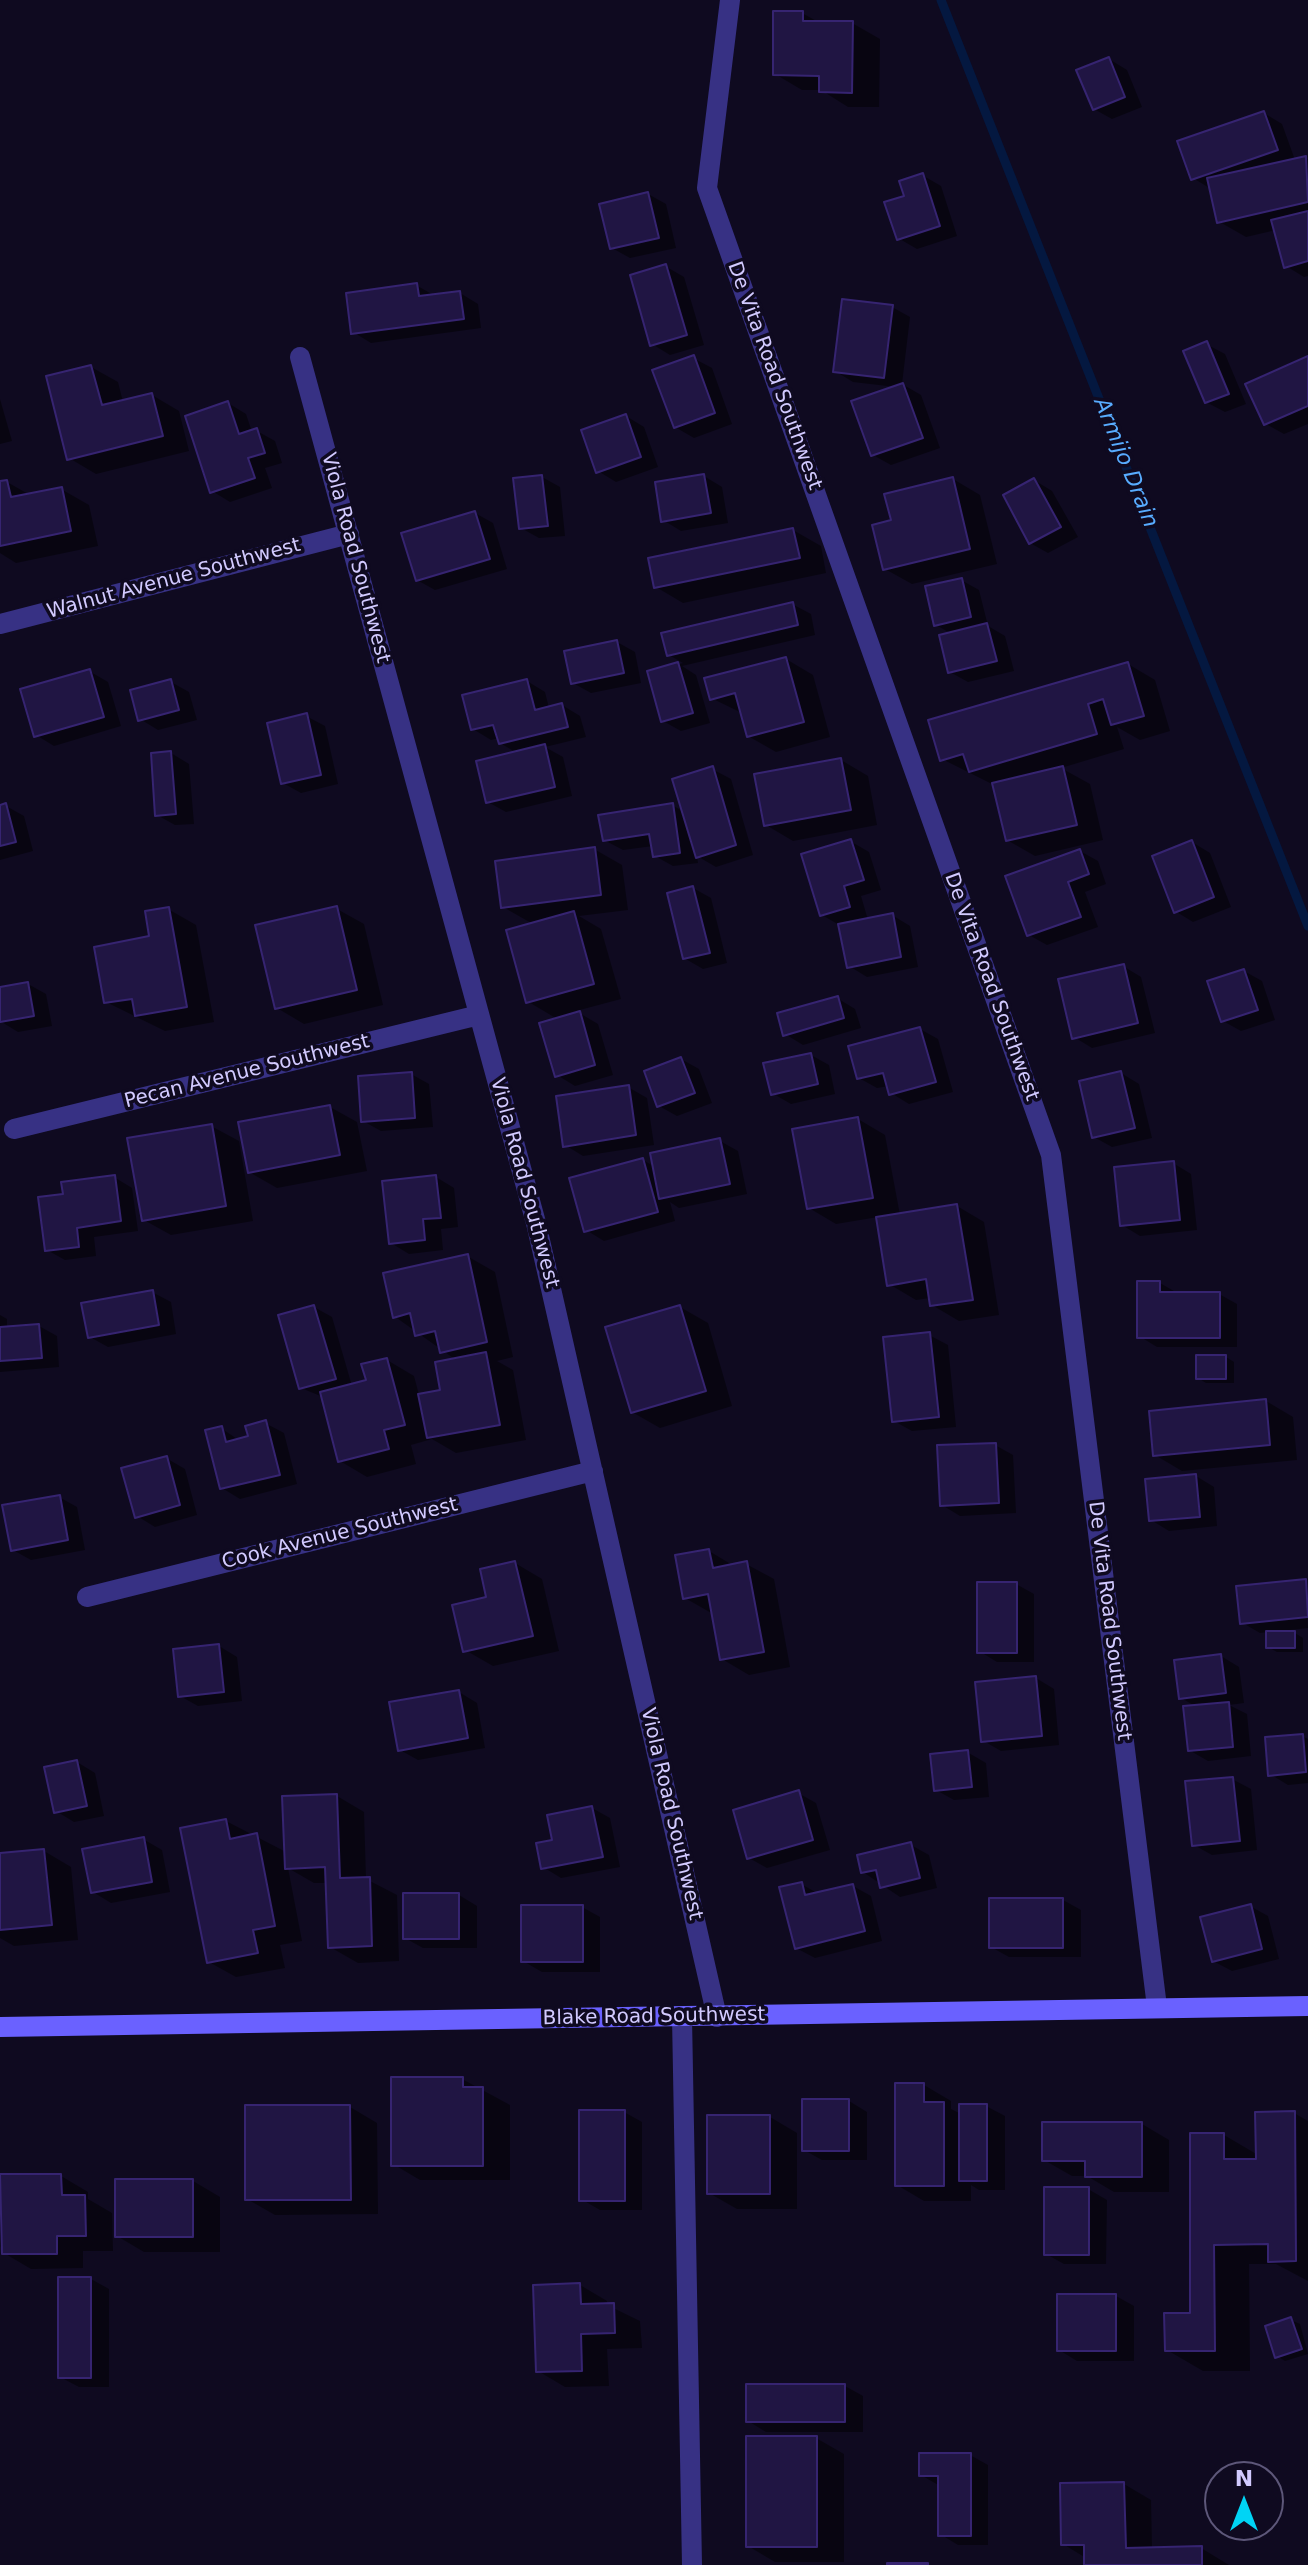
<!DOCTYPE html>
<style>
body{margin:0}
#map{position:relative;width:1308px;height:2565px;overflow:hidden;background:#0f0a20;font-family:"DejaVu Sans",sans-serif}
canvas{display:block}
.north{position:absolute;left:1204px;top:2461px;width:80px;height:80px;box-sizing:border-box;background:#0f0a20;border:2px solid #5d5779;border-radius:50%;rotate:0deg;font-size:22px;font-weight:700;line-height:32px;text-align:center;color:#d2caff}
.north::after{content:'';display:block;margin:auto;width:28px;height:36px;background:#00d4f5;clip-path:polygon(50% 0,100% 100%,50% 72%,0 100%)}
</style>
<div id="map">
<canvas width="1308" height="2565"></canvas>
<div class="north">N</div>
</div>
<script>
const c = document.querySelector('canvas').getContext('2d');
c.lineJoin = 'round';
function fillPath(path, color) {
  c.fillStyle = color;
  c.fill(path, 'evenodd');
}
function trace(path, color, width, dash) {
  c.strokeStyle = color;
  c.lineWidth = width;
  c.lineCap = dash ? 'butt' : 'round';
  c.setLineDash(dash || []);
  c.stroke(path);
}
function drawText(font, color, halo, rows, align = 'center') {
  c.font = font + ' "DejaVu Sans",sans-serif';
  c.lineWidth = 7;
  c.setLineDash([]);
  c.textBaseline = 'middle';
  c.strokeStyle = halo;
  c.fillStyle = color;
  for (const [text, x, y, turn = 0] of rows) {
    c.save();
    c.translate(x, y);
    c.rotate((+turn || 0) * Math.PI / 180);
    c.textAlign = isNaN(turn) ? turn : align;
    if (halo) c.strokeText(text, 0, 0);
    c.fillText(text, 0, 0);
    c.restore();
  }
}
fillPath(new Path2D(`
 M802,13L820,23H852L880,39L879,107H848L821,90H802L775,74Z
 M1109,59L1127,70L1142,107L1112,119L1094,109Z
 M1264,113L1282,124L1295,160L1308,159V276L1304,277L1286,266L1276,230L1246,237L1218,221L1211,189L1193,178Z
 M922,175L941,186L957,236L917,249L898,238L907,197Z
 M648,194L666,204L676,248L630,258L612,248Z
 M665,266L684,277L704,345L670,355L652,344Z
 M416,285L435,296L460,293L478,304L481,328L371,343L353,332Z
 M892,307L910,317L902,384L921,395L940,448L891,465L873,455L896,387L853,382L835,371Z
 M1206,344L1225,354L1246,404L1225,412L1206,402Z
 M693,358L712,368L732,424L694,438L675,427Z
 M1308,358V424L1284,434L1266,424Z
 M91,367L118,382L123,402L152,395L179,411L189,451L96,474L69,458Z
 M0,399L12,441L0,444Z
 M228,403L246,414L252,432L257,431L275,441L282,463L265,468L272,488L230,502L212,491Z
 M626,416L644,427L658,467L616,482L598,471Z
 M704,476L722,487L728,523L681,531L663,520Z
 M542,477L560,487L565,536L539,538L521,528Z
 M953,479L980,495L997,564L912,584L885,569L893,522Z
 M1034,480L1052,491L1078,537L1048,553L1030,543Z
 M7,482L30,495L61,489L89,505L98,546L16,563L0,553V483Z
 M475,513L493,523L507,569L435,590L417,580Z
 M793,530L821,546L826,573L683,603L656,587Z
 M961,580L979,590L988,626L1005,636L1014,671L968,682L950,672L952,634L936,625Z
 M792,604L811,614L815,635L682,666L696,675L710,723L681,731L663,721L649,672L683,663L669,655Z
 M617,642L635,652L641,683L591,693L573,683Z
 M786,659L813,675L830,737L776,752L748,736L742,713L711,698Z
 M1128,664L1155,680L1170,731L1140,740L1117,727L1124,749L1061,768L1090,784L1103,840L1035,856L1007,840L994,785L942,759Z
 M89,671L108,682L121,726L54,746L36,735Z
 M527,681L545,692L549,708L562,705L580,716L586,737L545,747L563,757L572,796L506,812L488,802L517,753L500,743L499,738L491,740L473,729Z
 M171,682L189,692L197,720L158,730L140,719Z
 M306,716L325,726L338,784L301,793L283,783Z
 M171,753L189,764L194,824L175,825L157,815Z
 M841,760L868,776L877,825L793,841L766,825Z
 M712,769L731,779L753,855L716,867L697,856L698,863L673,866L655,856L653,846L623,850L604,840L672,805L684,812Z
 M6,806L24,816L33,851L0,860V807Z
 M850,841L869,852L881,890L861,896L868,920L892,915L910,926L918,967L867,977L849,966L841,926L822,915Z
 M1192,842L1210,853L1231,907L1193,922L1175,911Z
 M594,849L622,865L628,910L579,916L601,929L621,999L576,1011L598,1024L613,1075L575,1086L557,1075L559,1020L527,1001L533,924L503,907Z
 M1080,851L1098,861L1106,884L1085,892L1098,927L1047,945L1029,935Z
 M693,888L711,898L727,963L703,969L684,958Z
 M168,909L196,925L214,1022L165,1031L106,1002Z
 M337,909L364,924L383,1005L304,1024L277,1008Z
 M1123,966L1141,977L1155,1033L1092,1048L1074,1037Z
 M1244,971L1262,981L1275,1020L1241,1031L1223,1021Z
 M28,984L46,994L52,1026L18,1032L0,1021V989Z
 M837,998L855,1009L861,1028L803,1045L785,1034Z
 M920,1029L938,1039L953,1092L909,1104L891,1093L889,1086L877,1088L859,1078Z
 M811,1055L829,1065L835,1094L791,1104L772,1093Z
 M681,1059L699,1069L712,1103L677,1116L659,1106Z
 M1121,1073L1139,1084L1152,1138L1112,1147L1094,1137Z
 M411,1074L429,1084L433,1127L381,1131L363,1121Z
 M628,1087L647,1098L654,1145L583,1156L565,1145Z
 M330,1107L357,1122L367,1171L277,1188L249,1172Z
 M858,1119L885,1135L900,1215L957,1206L984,1222L999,1315L959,1321L932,1305L930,1298L916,1300L889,1284L878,1217L836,1224L809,1208Z
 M211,1126L239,1141L253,1221L171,1235L144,1220Z
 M720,1141L738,1151L747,1194L679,1208L670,1202L675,1221L604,1241L586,1230L643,1160L655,1167Z
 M1173,1163L1191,1174L1197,1230L1140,1236L1122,1225Z
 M114,1177L132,1188L138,1231L94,1237L96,1256L65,1260L47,1250L65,1196Z
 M436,1177L454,1188L458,1227L441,1229L443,1250L409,1254L391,1243Z
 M467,1256L495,1272L513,1357L497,1361L513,1370L526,1440L456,1453L432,1439L411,1445L416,1464L367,1477L340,1461L323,1397L301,1388L314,1307L332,1317L352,1386L368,1382L387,1360L414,1376L419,1395L442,1391L456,1360L394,1316Z
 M1160,1283L1179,1294H1219L1237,1304V1347H1157L1139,1336Z
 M152,1292L171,1302L176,1334L108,1347L90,1337Z
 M680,1307L708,1323L732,1406L660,1428L632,1412Z
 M0,1315L7,1319V1328L39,1326L57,1336L59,1367L0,1372Z
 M929,1335L948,1345L956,1427L912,1431L894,1421Z
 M1226,1357L1234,1362V1383H1206L1198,1378Z
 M1266,1401L1293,1417L1297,1460L1182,1471L1155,1455Z
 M265,1423L284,1433L297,1484L240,1499L222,1488L221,1428L240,1441L251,1438Z
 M995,1445L1013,1455L1016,1513L960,1516L942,1505Z
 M166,1458L185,1469L197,1515L155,1527L137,1516Z
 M1196,1476L1214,1487L1217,1526L1169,1531L1151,1520Z
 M59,1497L77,1507L85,1550L31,1560L13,1550Z
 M709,1551L734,1566L746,1564L774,1579L790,1667L749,1675L722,1659L713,1614L685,1598Z
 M515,1563L542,1579L559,1651L493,1666L465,1650L489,1598Z
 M1305,1581L1308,1628L1290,1630L1303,1638V1652H1277L1268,1647V1632L1260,1633L1241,1622Z
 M1016,1584L1034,1594V1662H997L979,1651Z
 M219,1646L237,1657L242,1701L198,1706L180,1696Z
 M1221,1656L1239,1667L1244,1703L1229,1705L1247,1714L1251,1756L1208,1761L1189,1750L1197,1707L1181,1698Z
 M1036,1678L1054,1689L1059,1745L1001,1751L982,1740Z
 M459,1692L477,1703L485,1748L418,1760L400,1750Z
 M1302,1736L1308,1739V1783L1288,1785L1270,1774Z
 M967,1752L986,1763L989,1797L954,1800L936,1790Z
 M77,1762L95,1773L104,1816L74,1822L56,1811Z
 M1232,1779L1251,1789L1257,1850L1212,1855L1194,1845Z
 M798,1793L816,1803L830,1850L767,1868L749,1858Z
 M337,1796L364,1812L366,1879L397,1895L399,1961L358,1963L330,1947L328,1883H314L288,1868L302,1941L280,1945L285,1968L236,1977L209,1962L226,1821L286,1852Z
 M592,1808L610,1818L620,1867L561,1878L543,1867Z
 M143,1839L162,1850L170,1892L111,1903L93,1892Z
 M911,1845L929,1855L937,1888L900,1897L863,1872Z
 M44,1851L71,1867L78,1940L14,1946L0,1938V1855Z
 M801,1884L819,1894L853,1886L871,1896L882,1941L815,1958L796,1948Z
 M459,1895L477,1906V1948H423L405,1938Z
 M1063,1900L1081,1910V1957H1009L991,1947Z
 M1250,1906L1268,1916L1279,1959L1232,1971L1213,1961Z
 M582,1907L600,1917V1972H542L523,1961Z
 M462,2079L510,2105V2180H420L393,2164Z
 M924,2085L951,2101V2109L961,2114L986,2106L1005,2116V2190H979L971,2185V2201H924L897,2185Z
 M849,2101L867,2112V2160H822L804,2150Z
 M350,2107L377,2123L378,2214L275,2215L247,2199Z
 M624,2112L642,2122V2210H600L581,2199Z
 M1294,2113L1308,2121V2281L1276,2264H1249L1250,2371H1203L1167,2350L1192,2315L1224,2135L1258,2155Z
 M770,2117L797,2133V2209H737L709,2193Z
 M1142,2124L1169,2140V2192H1114L1087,2176H1072L1044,2160Z
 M0,2176H61L88,2192V2199L112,2213L113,2251H83V2268L31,2269L4,2253L0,2246Z
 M193,2181L220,2197V2252H144L117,2236Z
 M1088,2189L1107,2200L1106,2264H1064L1046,2254Z
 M91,2279L109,2289V2387H79L60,2377Z
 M580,2285L607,2301V2305L640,2321L642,2348L607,2349L609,2386L565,2387L538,2371Z
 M1116,2296L1134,2306V2361H1077L1059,2350Z
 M1291,2320L1300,2324L1308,2354L1285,2361L1277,2356Z
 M845,2386L863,2396V2432H766L748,2421Z
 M816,2438L844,2454V2562H775L748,2546Z
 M970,2455L988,2465V2545H958L940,2534V2486L921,2475Z
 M1124,2484L1151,2500L1152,2549L1201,2548L1229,2565H1086V2558L1063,2544Z`), '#0007');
trace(new Path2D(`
 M941,0L1308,926`), '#041840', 9);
const building = new Path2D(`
 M773,11H803V21H853L852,93L819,92V76L773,75Z
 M1109,57L1125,97L1093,110L1076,70Z
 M1264,111L1278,150L1191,180L1177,141Z
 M1306,156L1308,202L1217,223L1207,178Z
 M923,173L940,226L897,240L884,202L904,196L899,181Z
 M648,192L659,238L610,249L599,204Z
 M1308,211V261L1284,268L1271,220Z
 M666,264L687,335L650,346L630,275Z
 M417,283L419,296L460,291L464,319L351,334L346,293Z
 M842,299L893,305L884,378L833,372Z
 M1207,341L1229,394L1205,403L1183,351Z
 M694,355L715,413L674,428L652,370Z
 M1308,356V406L1264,425L1245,384Z
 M91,365L102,405L152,393L163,436L67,460L46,376Z
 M903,383L923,438L871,456L851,401Z
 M228,401L239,434L257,428L265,453L248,458L255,478L210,493L185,416Z
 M626,414L641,457L596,473L581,430Z
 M704,474L711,513L661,522L655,482Z
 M542,475L548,526L519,529L513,478Z
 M953,477L970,549L883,570L872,525L891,520L884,494Z
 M1034,478L1061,527L1029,544L1003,495Z
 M7,480L11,497L62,487L71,531L0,546V481Z
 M475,511L490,559L416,581L401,533Z
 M793,528L800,558L654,588L648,558Z
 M962,578L971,617L934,626L925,586Z
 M793,602L798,625L667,656L661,633Z
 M987,623L997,661L948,673L939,635Z
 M617,640L624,673L571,684L564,651Z
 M786,657L804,722L747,737L735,693L710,700L704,678Z
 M678,662L693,713L661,722L647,671Z
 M1128,662L1144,716L1111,725L1103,699L1088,704L1097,734L969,772L963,754L940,761L928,720Z
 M90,669L104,717L34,737L20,689Z
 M171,679L179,710L138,721L130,690Z
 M527,679L535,710L562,703L568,727L499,744L493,725L471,730L462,695Z
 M307,713L321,775L281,784L267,723Z
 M545,744L555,787L486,803L476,761Z
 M171,751L176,814L155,816L151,753Z
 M841,758L851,810L764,826L754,774Z
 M713,766L736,845L696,858L672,779Z
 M1063,766L1077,825L1006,841L992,783Z
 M6,803L16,842L0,846V805Z
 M673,803L680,853L653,857L649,834L603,841L598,815Z
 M851,839L864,880L844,886L850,907L820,916L801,854Z
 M1192,840L1214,897L1174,913L1152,856Z
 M595,847L601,895L501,908L495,861Z
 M1080,849L1089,874L1068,882L1081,917L1027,936L1005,876Z
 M693,886L710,953L683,959L667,893Z
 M337,906L357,990L275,1009L255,925Z
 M169,907L187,1007L135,1016L132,999L104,1003L94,947L149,936L145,911Z
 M574,911L594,984L526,1003L506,930Z
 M893,913L901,957L847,968L838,924Z
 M1124,964L1138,1023L1072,1039L1058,979Z
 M1244,969L1258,1010L1221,1022L1207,981Z
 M28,982L34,1016L0,1022V987Z
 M838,996L844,1018L783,1036L777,1013Z
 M580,1011L595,1065L555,1077L539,1023Z
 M920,1027L936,1082L889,1095L883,1073L857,1079L848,1046Z
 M811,1053L818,1084L771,1095L763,1063Z
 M681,1057L695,1093L657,1107L644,1071Z
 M1121,1071L1135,1128L1092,1138L1079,1081Z
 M412,1072L415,1118L361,1122L358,1076Z
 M629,1085L636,1135L563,1147L556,1096Z
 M330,1105L340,1155L248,1173L238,1122Z
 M858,1117L873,1198L807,1209L792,1129Z
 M212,1124L226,1206L142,1221L127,1138Z
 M720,1138L730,1184L659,1199L650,1153Z
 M643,1158L658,1212L584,1232L569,1178Z
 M1174,1161L1180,1220L1120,1226L1114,1167Z
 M115,1175L121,1221L77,1228L79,1247L45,1251L38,1197L63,1194L61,1182Z
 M436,1175L441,1218L423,1219L425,1240L389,1244L382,1181Z
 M957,1204L973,1300L930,1306L926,1279L887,1286L876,1217Z
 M468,1254L487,1342L440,1353L435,1331L415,1336L410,1313L393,1318L383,1273Z
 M1137,1281H1160V1292H1220V1338H1137Z
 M153,1290L159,1325L88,1338L81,1303Z
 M314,1305L336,1379L299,1389L278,1315Z
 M680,1305L706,1391L631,1413L605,1327Z
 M39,1324L42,1358L0,1361V1327Z
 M930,1332L939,1417L892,1422L883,1337Z
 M486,1352L500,1425L427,1438L418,1394L440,1390L435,1362Z
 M1196,1355H1226V1379H1196Z
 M387,1358L405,1425L384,1430L389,1449L338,1462L320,1392L366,1380L361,1364Z
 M1266,1399L1270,1445L1153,1456L1149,1411Z
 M266,1420L280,1475L220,1489L205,1430L222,1426L226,1442L248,1436L245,1426Z
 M996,1443L999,1503L940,1506L937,1445Z
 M167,1456L180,1505L135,1518L121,1468Z
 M1196,1474L1200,1517L1149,1521L1145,1479Z
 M60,1495L68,1540L11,1551L2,1505Z
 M709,1549L713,1568L747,1561L764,1652L720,1660L708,1594L683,1599L675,1555Z
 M515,1561L533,1636L463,1652L452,1605L486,1597L480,1569Z
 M1306,1579L1308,1617L1240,1624L1236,1586Z
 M977,1582H1017V1653H977Z
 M1266,1631H1295V1648H1266Z
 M219,1644L224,1692L178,1697L173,1649Z
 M1221,1654L1226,1693L1179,1699L1174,1660Z
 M1036,1676L1042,1736L981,1742L975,1682Z
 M459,1690L468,1738L398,1751L389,1702Z
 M1229,1702L1233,1747L1188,1751L1183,1706Z
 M1303,1734L1306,1772L1268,1776L1265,1737Z
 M968,1750L972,1787L934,1791L930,1754Z
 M77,1760L87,1806L54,1813L44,1767Z
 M1233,1777L1240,1841L1192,1846L1185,1781Z
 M799,1790L813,1840L747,1859L733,1810Z
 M337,1794L340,1878L370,1877L372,1946L328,1948L325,1867L285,1869L282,1796Z
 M592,1806L603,1857L541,1869L536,1843L552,1840L547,1815Z
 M226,1819L230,1839L257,1833L275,1926L253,1930L258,1953L207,1963L180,1828Z
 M144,1837L152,1882L91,1893L82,1849Z
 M911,1842L920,1878L880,1888L876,1870L861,1873L857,1855Z
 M44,1849L52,1925L0,1930V1853Z
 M802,1882L805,1895L853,1884L865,1931L795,1949L779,1887Z
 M403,1893H459V1939H403Z
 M989,1898H1063V1948H989Z
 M1251,1904L1262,1949L1212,1962L1200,1917Z
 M521,1905H583V1962H521Z
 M391,2077H463V2087H483V2166H391Z
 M895,2083H924V2102H944V2186H895Z
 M802,2099H849V2151H802Z
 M959,2104H987V2181H959Z
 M245,2105H350L351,2200H245Z
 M579,2110H625V2201H579Z
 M1295,2111L1296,2261L1268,2262V2244L1214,2245L1215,2351H1165L1164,2313H1190V2133H1224V2159H1256L1255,2112Z
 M707,2115H770V2194H707Z
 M1042,2122H1142V2177H1085V2161H1042Z
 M0,2174H61L62,2195H85L86,2236H57V2254H2Z
 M115,2179H193V2237H115Z
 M1044,2187H1089V2255H1044Z
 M58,2277H91V2378H58Z
 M580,2283L581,2304L614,2303L615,2333L581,2334L582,2371L536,2372L533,2285Z
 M1057,2294H1116V2351H1057Z
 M1291,2317L1302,2349L1275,2358L1265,2326Z
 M746,2384H845V2422H746Z
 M746,2436H817V2547H746Z
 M919,2453H971V2536H938V2476H919Z
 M1124,2482L1126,2548L1202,2546V2565H1084V2545H1061L1060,2483Z
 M887,2563H928V2565H887Z`);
fillPath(building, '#201543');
trace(building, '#362471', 2);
trace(new Path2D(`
 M730,0L707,188L1051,1155L1157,2007
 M300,357L536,1223L717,2017
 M0,624L349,534
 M14,1129L479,1015
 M87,1597L593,1471
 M682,2017L692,2565`), '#373184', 20);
trace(new Path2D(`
 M0,2027L1308,2006`), '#6a61ff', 20);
drawText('20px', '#d2caff', '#0f0a20', [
 ["De Vita Road Southwest",774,376,70],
 ["Viola Road Southwest",355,558,75],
 ["Walnut Avenue Southwest",174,579,-15],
 ["De Vita Road Southwest",991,987,70],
 ["Pecan Avenue Southwest",247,1072,-14],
 ["Viola Road Southwest",524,1183,75],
 ["Cook Avenue Southwest",340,1534,-14],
 ["De Vita Road Southwest",1109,1621,83],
 ["Viola Road Southwest",671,1814,77],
 ["Blake Road Southwest",654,2017,-1]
]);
drawText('italic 22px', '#58acff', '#0f0a20', [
 ["Armijo Drain",1125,463,68]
]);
</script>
